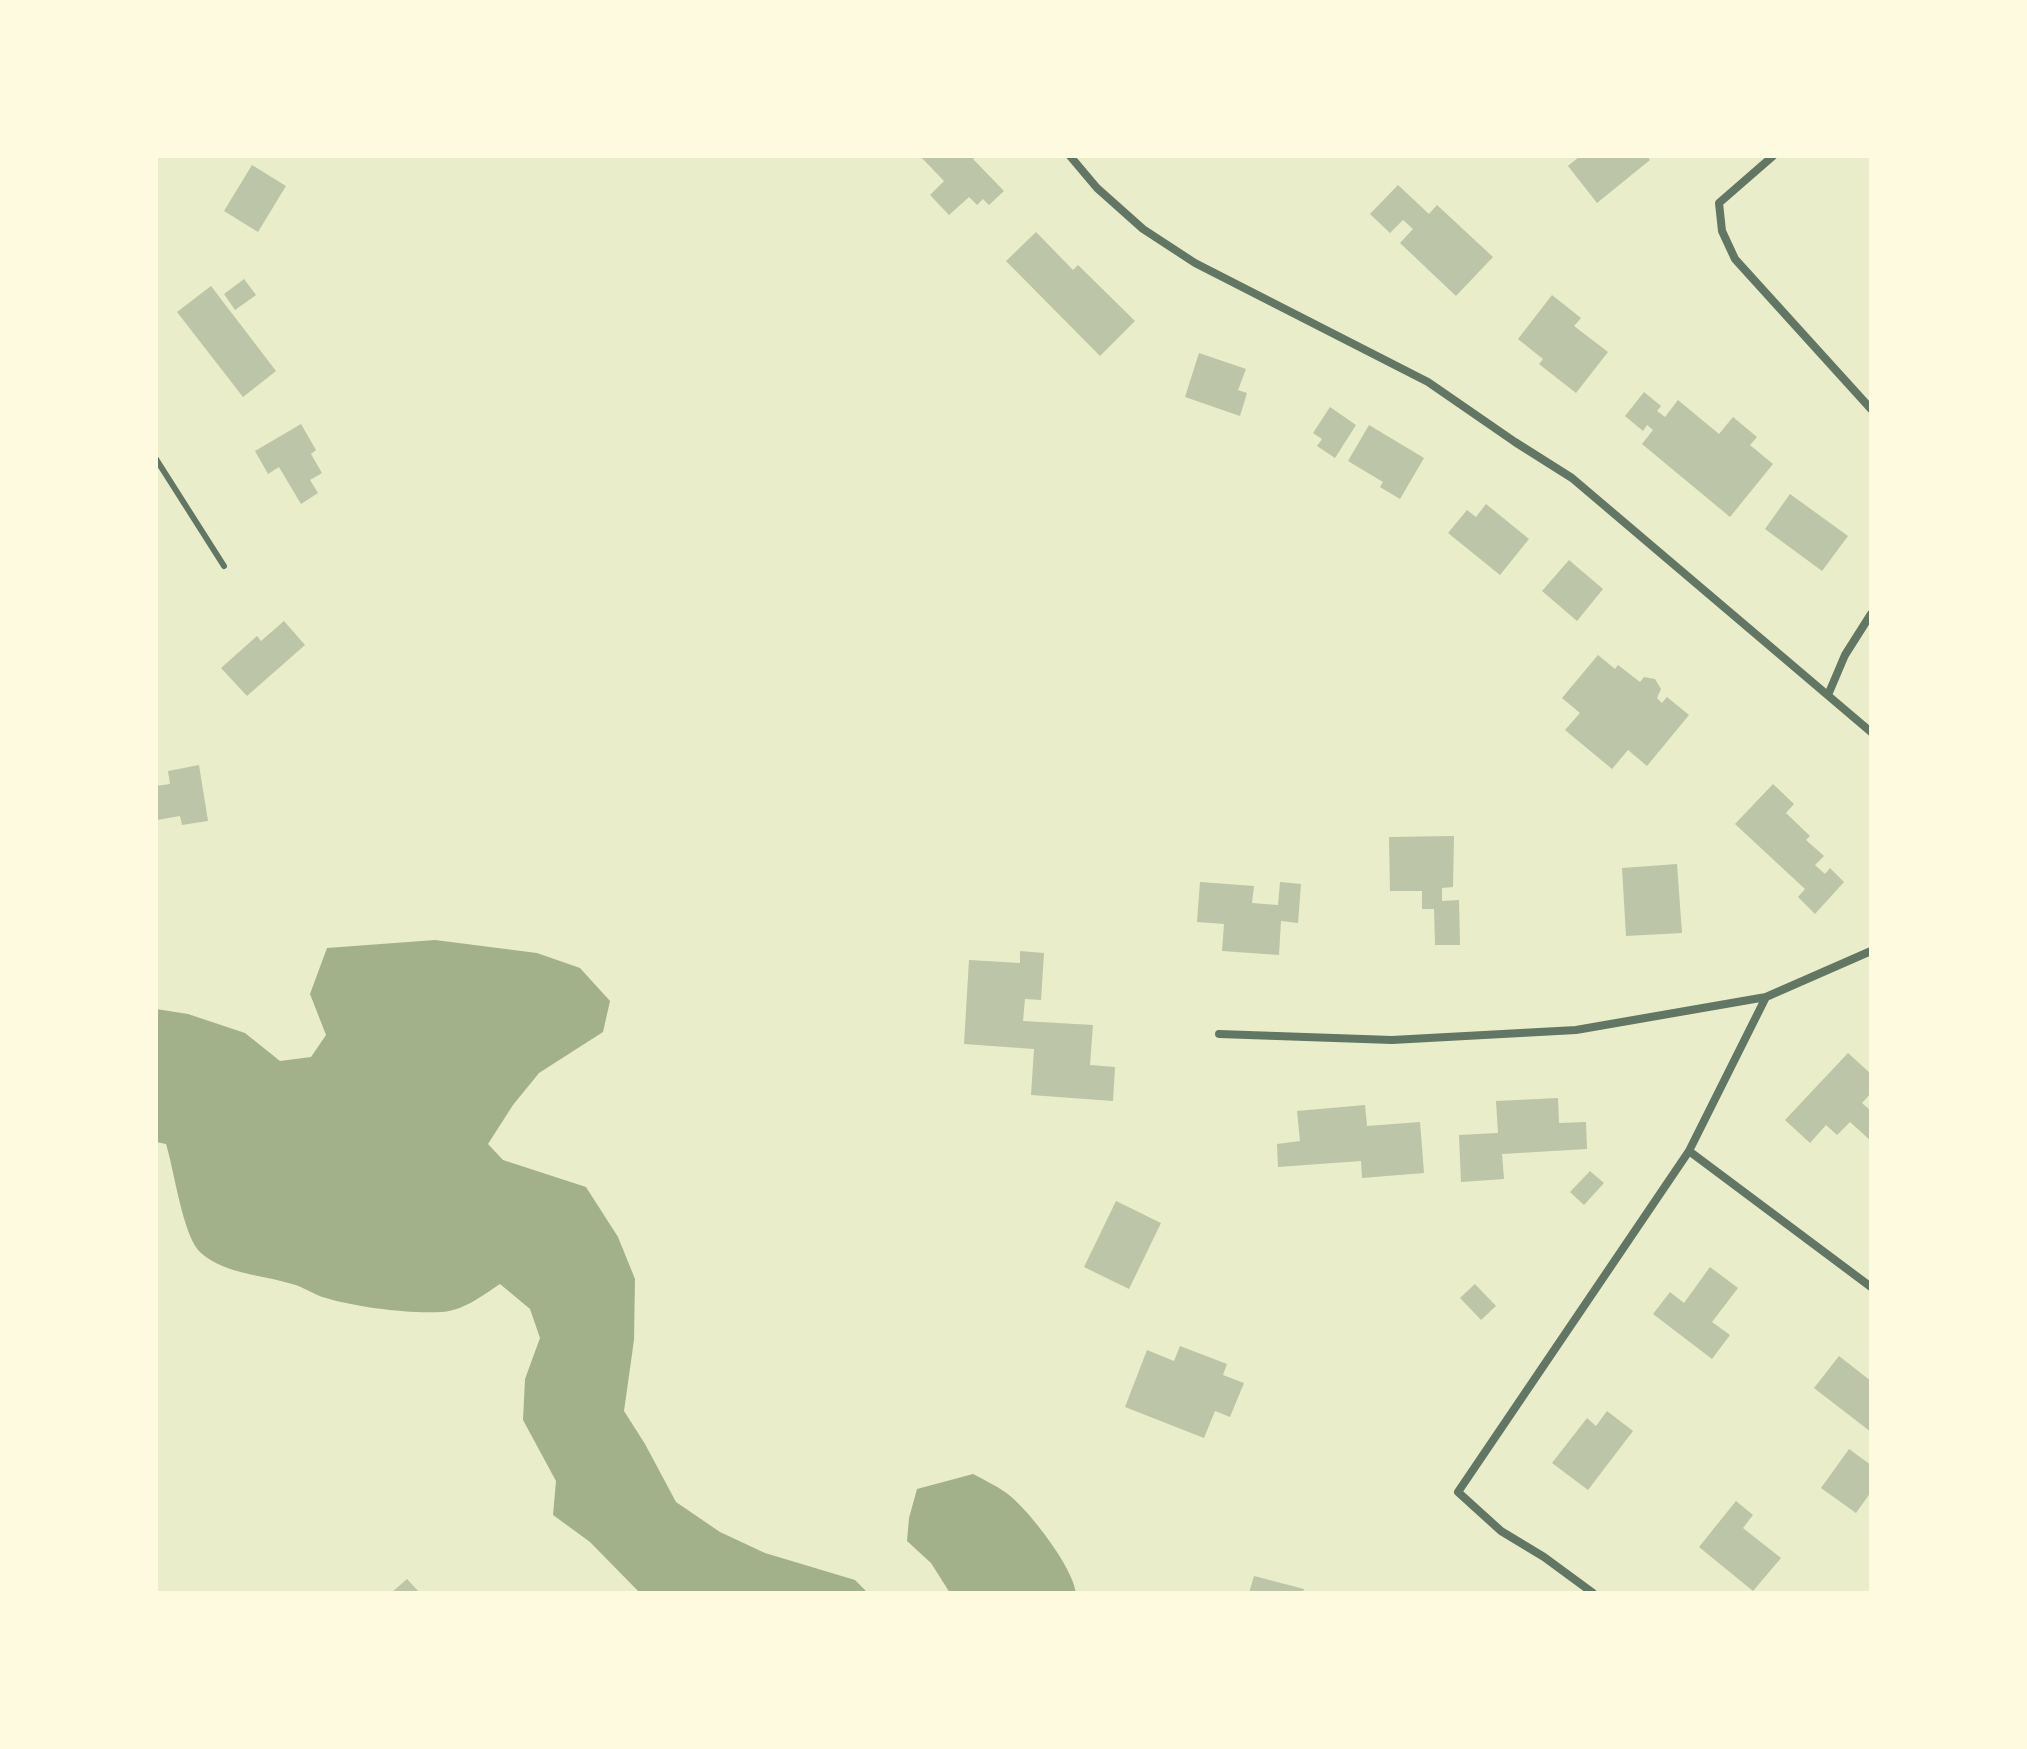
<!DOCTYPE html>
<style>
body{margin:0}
#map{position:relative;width:2027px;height:1749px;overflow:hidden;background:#e9edc9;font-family:Manrope,sans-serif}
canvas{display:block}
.frame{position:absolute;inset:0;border:158px solid #fefae0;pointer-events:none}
</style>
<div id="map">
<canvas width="2027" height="1749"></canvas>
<div class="frame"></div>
</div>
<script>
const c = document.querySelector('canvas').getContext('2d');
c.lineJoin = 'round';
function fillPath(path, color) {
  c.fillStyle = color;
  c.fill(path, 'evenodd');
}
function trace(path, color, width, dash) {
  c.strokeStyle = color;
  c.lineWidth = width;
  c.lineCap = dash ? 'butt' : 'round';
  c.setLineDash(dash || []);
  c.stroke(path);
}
fillPath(new Path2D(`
 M435,940L537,953L580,968L610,1001L603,1032L539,1073L513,1105L488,1144L503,1160L586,1187L618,1237L635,1279L634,1340L624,1411L645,1444L676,1502L720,1532L765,1553L855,1580L868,1593H640L590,1542L553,1515L556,1481L523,1420L525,1379L540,1338L530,1309L500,1284C482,1296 463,1311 441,1312C410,1314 355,1307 326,1298C314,1295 304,1287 292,1284C263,1275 225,1274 201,1253C183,1238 174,1169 166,1144L156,1142V1009L188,1014L245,1033L280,1061L311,1057L326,1035L310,994L327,948Z
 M973,1474C984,1480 995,1485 1005,1492C1027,1507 1073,1567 1076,1593H950L931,1563L907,1541L909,1518L917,1489Z`), '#a3b18a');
fillPath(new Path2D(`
 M920,156H977L973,159L1004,191L989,205L983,199L977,205L969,197L949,215L930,195L944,181Z
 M1580,156H1647L1650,160L1597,203L1568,166Z
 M252,165L286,186L258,232L224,211Z
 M1398,185L1429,214L1437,205L1493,257L1456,296L1400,243L1413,229L1403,220L1390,233L1370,214Z
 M1036,232L1073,270L1078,265L1135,321L1100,356L1006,261Z
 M244,279L256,295L235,310L224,294Z
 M211,286L276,371L243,397L177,312Z
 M1552,295L1581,318L1574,326L1608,352L1576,393L1539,364L1543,359L1518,339Z
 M1199,353L1246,369L1238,390L1247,393L1240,416L1185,397Z
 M1644,392L1661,406L1657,411L1665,417L1678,400L1719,434L1733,417L1757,437L1750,445L1773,464L1730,517L1642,444L1653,430L1647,425L1643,431L1625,416Z
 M1330,407L1356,425L1335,458L1317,446L1322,439L1313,433Z
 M301,424L316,450L311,454L322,473L310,480L318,493L301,504L279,467L268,474L255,451Z
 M1369,425L1424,458L1400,499L1380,487L1383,482L1348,461Z
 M1790,494L1848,536L1822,571L1765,529Z
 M1486,504L1529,539L1500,575L1448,533L1467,510L1476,517Z
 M1569,560L1603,589L1577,621L1542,591Z
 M284,621L305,645L247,696L221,668L257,636L261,641Z
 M1598,655L1615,669L1618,665L1640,682L1644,677L1655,679L1661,689L1657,698L1662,703L1667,697L1689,715L1647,766L1628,750L1612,769L1565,730L1580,713L1562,698Z
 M199,765L208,821L182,825L180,816L157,820L156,786L170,784L168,771Z
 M1773,784L1794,804L1786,813L1810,836L1806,840L1824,856L1815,865L1825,874L1830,868L1844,882L1815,914L1798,897L1805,889L1735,824Z
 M1454,836L1453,887L1442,888V901L1459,900L1460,945H1435L1434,909H1422V891H1390L1389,837Z
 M1677,864L1682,933L1626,936L1622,868Z
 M1200,882L1254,886L1252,903L1278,905L1280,882L1301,884L1298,923L1281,921L1279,955L1222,951L1224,924L1197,922Z
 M1020,951L1044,953L1041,1000L1025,999L1023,1021L1093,1025L1090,1065L1115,1067L1113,1101L1031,1095L1034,1049L964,1044L969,960L1020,963Z
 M1848,1053L1871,1074V1093L1862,1103L1871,1111V1141L1850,1122L1837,1135L1826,1125L1810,1143L1785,1120Z
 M1558,1098L1559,1123L1586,1122L1587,1149L1502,1154L1504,1179L1461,1182L1459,1135L1498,1133L1496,1101Z
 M1365,1105L1367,1126L1420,1122L1424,1173L1362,1178L1361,1161L1278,1167L1277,1144L1300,1141L1297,1111Z
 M1590,1171L1604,1183L1584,1205L1570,1192Z
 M1116,1201L1161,1223L1129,1289L1084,1267Z
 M1710,1267L1738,1288L1712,1322L1730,1335L1712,1359L1653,1314L1670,1292L1684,1303Z
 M1475,1284L1496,1306L1481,1320L1460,1298Z
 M1180,1346L1227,1364L1223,1375L1244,1383L1230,1417L1215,1411L1204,1438L1125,1407L1147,1350L1174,1361Z
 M1839,1356L1871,1381V1432L1814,1388Z
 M1607,1411L1633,1431L1588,1490L1552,1463L1587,1418L1596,1426Z
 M1849,1449L1871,1465V1492L1856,1513L1821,1488Z
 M1736,1501L1753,1515L1743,1528L1781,1558L1753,1591L1699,1547Z
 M1254,1576L1304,1589L1303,1593H1249Z
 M407,1579L420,1593H391Z`), '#bcc5a7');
trace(new Path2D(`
 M156,459L224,566`), '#617663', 6);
trace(new Path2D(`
 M1070,156L1097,188L1143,229L1195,263L1428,382L1515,442L1572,478L1871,732
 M1773,156L1719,203L1722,231L1735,259L1871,409
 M1828,695L1845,655L1871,614
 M1219,1034L1392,1040L1576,1030L1766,997L1871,951
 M1689,1151L1871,1287
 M1593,1593L1544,1557L1501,1531L1458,1492L1689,1151L1766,997`), '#617663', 8);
</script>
